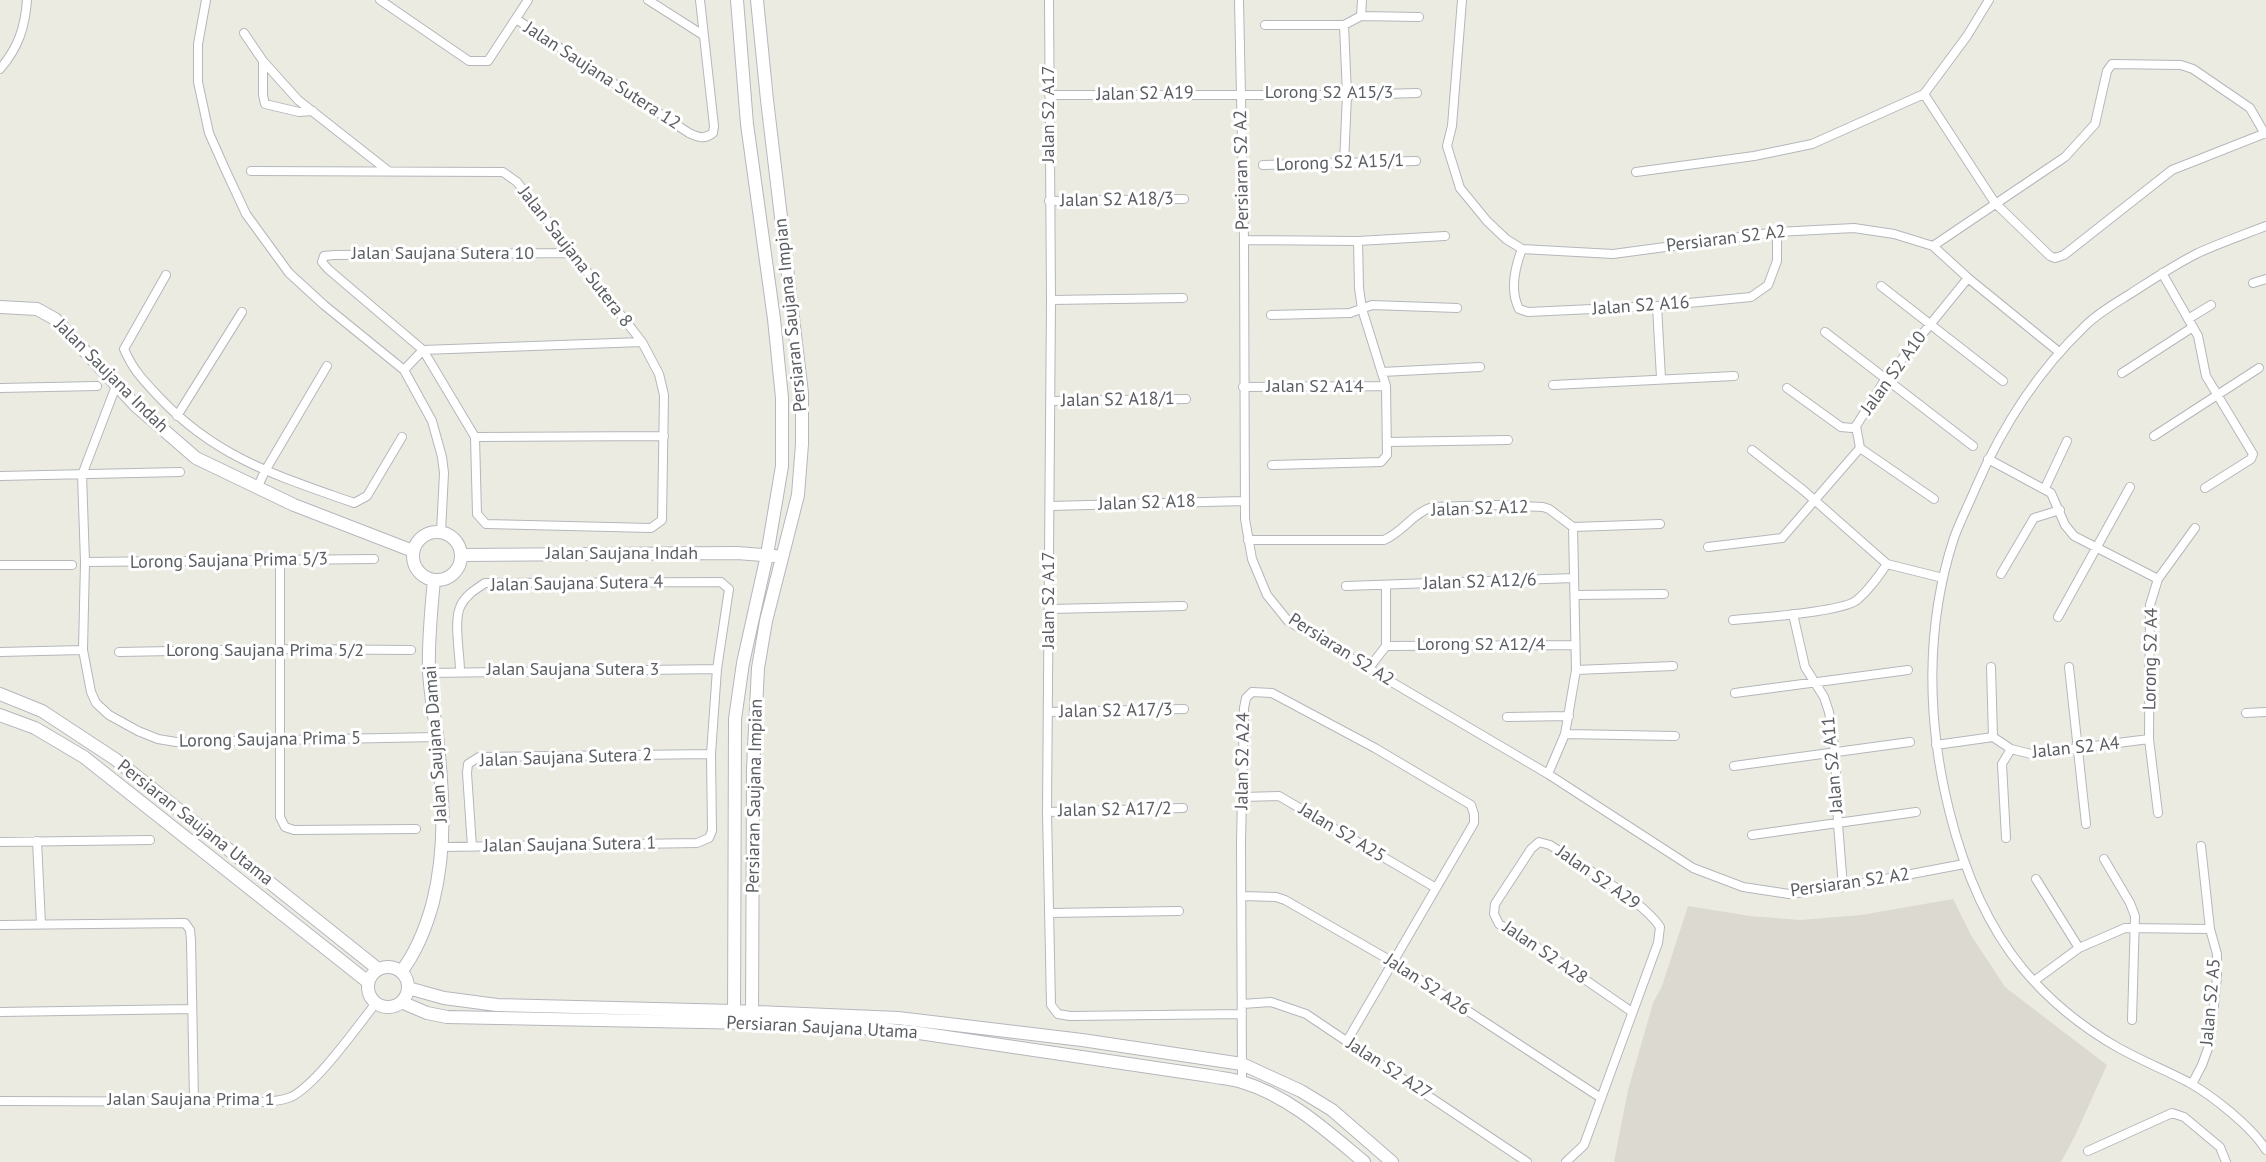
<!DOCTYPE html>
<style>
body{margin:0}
canvas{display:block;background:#ecebe2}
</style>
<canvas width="2266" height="1162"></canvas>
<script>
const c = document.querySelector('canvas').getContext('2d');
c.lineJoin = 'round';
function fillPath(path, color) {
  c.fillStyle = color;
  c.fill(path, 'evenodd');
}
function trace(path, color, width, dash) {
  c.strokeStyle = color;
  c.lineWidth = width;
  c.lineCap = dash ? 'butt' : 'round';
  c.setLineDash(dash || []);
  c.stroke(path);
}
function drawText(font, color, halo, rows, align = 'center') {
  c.font = font + ' "PT Sans",sans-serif';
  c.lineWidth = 6;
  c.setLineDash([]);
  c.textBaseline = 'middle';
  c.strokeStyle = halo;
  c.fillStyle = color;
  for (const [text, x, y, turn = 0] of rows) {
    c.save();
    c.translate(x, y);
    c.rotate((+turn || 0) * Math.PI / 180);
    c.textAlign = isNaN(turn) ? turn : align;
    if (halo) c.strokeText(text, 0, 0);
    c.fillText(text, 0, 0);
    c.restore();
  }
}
fillPath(new Path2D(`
 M1953,899L1971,935L2005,987L2107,1065L2075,1136L2061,1162H1614L1628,1090L1653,1003L1662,986L1688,906L1750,916L1800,920L1861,915Z`), '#dcdad0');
const street = new Path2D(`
 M206,0L198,44V82L209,133L225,169L246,214L289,273L324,305L404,370L432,421L442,457L444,473L441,532
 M380,0L469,61H488L528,0
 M648,0L703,35
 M1049,0L1051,300L1047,812L1051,1005L1058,1014L1070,1016L1242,1014
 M1239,0L1244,240L1245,519L1252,559L1267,595L1288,621L1548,774L1693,868L1743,887L1789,894L1843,887L1964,864
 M1462,0L1452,126L1447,146L1460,188L1487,221L1506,239L1522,249L1613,254L1777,232L1854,228L1894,234L1933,246L1968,278L2059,352
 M1361,16L1362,0
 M516,19L689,133C698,137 704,140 713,133L714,126L700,0
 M1265,25H1344L1361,16L1419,17
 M1344,25L1347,95L1344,163
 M244,33L263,61L298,100L387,170
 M263,61V95L265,104L299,112L313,111
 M0,69C18,48 25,28 27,0
 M1924,94L1995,203L2050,256L2055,258L2064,255L2172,170L2266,133
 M1049,95H1347L1417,93
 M1263,165L1416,161
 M251,171L503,172L517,182L642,342L659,374L664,395L662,520L651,528L486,524L477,514L475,437L423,350L328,269L322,262L324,256L334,255L571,253
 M1636,172L1754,156L1812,144L1924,94L1967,36L1989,0
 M1049,201L1184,199
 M2266,226C2243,235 2220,243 2198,253C2174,265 2152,280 2130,294C2114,304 2098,313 2085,326C2037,372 2002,427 1976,487C1969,504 1960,521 1954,538C1925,626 1927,721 1949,810C1963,867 1985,923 2023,969C2049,1000 2082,1027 2117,1047C2140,1060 2165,1070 2188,1082C2213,1096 2252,1127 2266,1150
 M1244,240L1358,241L1445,236
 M1933,246L2065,157L2095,124L2107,71L2112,64L2181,65L2193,69L2250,108L2265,134
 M1522,249C1515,267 1510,291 1519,309L1528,312L1657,306L1751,297L1768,285L1777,261V232
 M2162,273L2198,336L2206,376L2253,454L2251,459L2205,488
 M166,275L124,349C133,370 143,380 159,397C216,458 278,476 354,503L367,496L402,437
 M2253,283L2266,279
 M1881,286L2003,381
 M1051,300L1183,298
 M1657,306L1661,378
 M1271,315L1350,313L1372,305L1457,308
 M2188,319L2211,305
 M1825,332L1973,446
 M423,350L642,342
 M404,370L423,350
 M1382,372L1480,367
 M2122,373L2193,327
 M1553,385L1734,376
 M116,386L82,475L85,562L83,650L91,692L96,703L109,715L138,731L158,739L176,742L437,737
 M1243,387L1386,386
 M0,388L97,386
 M1787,388L1841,427L1852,428L1856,426
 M1050,401L1186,399
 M177,416L242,312
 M2154,436L2259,368
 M475,437L664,436
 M1388,442L1508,440
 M1860,448L1856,426L1885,380L1968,278
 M1860,448L1934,499
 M1752,450L1803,490L1887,564L1943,578
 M1988,459L2051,493L2065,525L2074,536L2158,579
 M1272,465L1381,462L1387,455L1386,386L1362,309L1359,288L1358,241
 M0,476L180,472
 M257,488L265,471L327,366
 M2045,488L2067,441
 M1050,506L1244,501
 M1573,527L1660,524
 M1248,540H1384C1403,532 1413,513 1432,507L1497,505L1543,507L1549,509L1573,527L1576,670L1565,734L1548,774
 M1708,547L1782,538L1860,448
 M280,560V817L285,827L294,830L416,829
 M85,562L374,559
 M0,565H72
 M2001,574L2034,518L2060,510
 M1346,586L1574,578
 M1575,595L1664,594
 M1050,609L1183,606
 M1793,614L1805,667L1824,697L1829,712L1835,752L1838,824L1843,887
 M2058,617L2130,487
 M1733,620C1756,618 1843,612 1857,600C1869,590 1878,577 1887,564
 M1386,646L1575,645
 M0,652L83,650
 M119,652L279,649L411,650
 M1991,667L1993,737
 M2069,667L2086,824
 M1369,668L1386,646V585
 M1576,670L1673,666
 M429,673L717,669
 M1735,693L1908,670
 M1048,712L1184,709
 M2246,713L2266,712
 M1507,717L1569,716
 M1565,734L1675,736
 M1936,745L1993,737L2011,749L2031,754L2149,739
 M1734,766L1910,742
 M1243,797L1279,796L1436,888
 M1047,812L1183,808
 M2158,813L2149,739L2150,605L2158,579L2195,528
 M1752,835L1916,812
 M2006,838L2002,764L2011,749
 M37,841L41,924
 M0,842L150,840
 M443,847L697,843L709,838L712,831L711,754L717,669L729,589L721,582L485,583C476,589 466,595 461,605C453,619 460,654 460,671
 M472,847L467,773L468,764L479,757L711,754
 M2104,859L2130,903L2135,916L2132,1020
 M2036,879L2079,948
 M1243,896L1276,897L1285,900L1393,962L1601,1098
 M1049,913L1179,911
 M0,925L185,923L190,930L191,940L194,1101
 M2034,981L2079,948L2125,928L2210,929
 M1242,1004L1271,1002L1306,1014L1527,1162
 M0,1012L192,1009
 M1242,1082L1241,842L1244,708L1246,698L1252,692L1272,693L1375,748L1471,805L1474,814V823L1347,1041
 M2192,1084L2202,1065L2210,1043L2217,977V954L2210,929L2201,846
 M0,1101L263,1102C272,1101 282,1101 291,1097C317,1084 356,1028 376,1003
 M2088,1151L2172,1113L2184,1117L2220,1147L2226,1162
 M1566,1162L1584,1145L1658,943L1660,927C1641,899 1580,865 1550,845L1539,842L1531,849L1495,904L1494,914L1499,924L1548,954L1632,1012`);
const secondary = new Path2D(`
 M0,307L37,309L55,319L136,406L196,458L294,505L413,551
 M413 556a24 24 0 1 1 48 0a24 24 0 1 1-48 0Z
 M462,555L737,553L775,556
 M0,694L42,711L115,759L378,969
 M0,715L35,728L84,757L368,982
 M368 987a20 20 0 1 1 40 0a20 20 0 1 1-40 0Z
 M401,972C417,951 426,928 433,902C447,846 443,791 437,735C434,714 430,692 429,671C428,641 431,611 434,580
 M408,988L444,998L497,1005L734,1011L898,1018L1082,1040L1242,1064L1301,1091L1332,1110L1392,1162
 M401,1002L427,1013L447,1017L752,1023L880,1029L919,1033L1210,1076C1220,1078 1232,1079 1242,1082C1289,1096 1328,1132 1364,1162
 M734,1023L735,719L743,663L767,555L782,466V398L774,319L747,124L737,0
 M752,1023L753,769L758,668L766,621L798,495L802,444V393L767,100L757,0`);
trace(street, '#b4b7bb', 10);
trace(secondary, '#b5b7bd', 14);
trace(street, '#fff', 8);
trace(secondary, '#fff', 12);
drawText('18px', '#5a5d61', '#fff', [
 ["Jalan Saujana Sutera 12",602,76,33],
 ["Lorong S2 A15/3",1329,93],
 ["Jalan S2 A19",1145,94,-1],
 ["Jalan S2 A17",1049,114,-90],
 ["Lorong S2 A15/1",1340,163,-2],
 ["Persiaran S2 A2",1242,170,-91],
 ["Jalan S2 A18/3",1117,200,-1],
 ["Persiaran S2 A2",1726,239,-7],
 ["Jalan Saujana Sutera 10",443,254],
 ["Jalan Saujana Sutera 8",575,257,52],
 ["Jalan S2 A16",1641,306,-4],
 ["Persiaran Saujana Impian",791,315,-96],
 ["Jalan S2 A10",1894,373,-54],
 ["Jalan Saujana Indah",111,376,45],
 ["Jalan S2 A14",1315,387],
 ["Jalan S2 A18/1",1118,400,-1],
 ["Jalan S2 A18",1147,503,-2],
 ["Jalan S2 A12",1480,509,-2],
 ["Jalan Saujana Indah",622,554],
 ["Lorong Saujana Prima 5/3",229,561,-1],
 ["Jalan S2 A12/6",1480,582,-2],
 ["Jalan Saujana Sutera 4",577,584,-1],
 ["Jalan S2 A17",1049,600,-90],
 ["Lorong S2 A12/4",1481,645],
 ["Persiaran S2 A2",1341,650,32],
 ["Lorong Saujana Prima 5/2",265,651],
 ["Lorong S2 A4",2151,659,-89],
 ["Jalan Saujana Sutera 3",573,670],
 ["Jalan S2 A17/3",1116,711,-1],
 ["Lorong Saujana Prima 5",270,740,-1],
 ["Jalan Saujana Damai",436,744,-94],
 ["Jalan S2 A4",2076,748,-6],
 ["Jalan Saujana Sutera 2",566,758,-2],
 ["Jalan S2 A24",1243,761,-89],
 ["Jalan S2 A11",1833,765,-95],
 ["Persiaran Saujana Impian",755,796,-89],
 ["Jalan S2 A17/2",1115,810,-1],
 ["Persiaran Saujana Utama",195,823,38],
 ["Jalan S2 A25",1342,833,31],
 ["Jalan Saujana Sutera 1",570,845,-1],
 ["Jalan S2 A29",1598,878,35],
 ["Persiaran S2 A2",1850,883,-8],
 ["Jalan S2 A28",1545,953,34],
 ["Jalan S2 A26",1427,985,33],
 ["Jalan S2 A5",2211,1002,-85],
 ["Persiaran Saujana Utama",822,1028,3],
 ["Jalan S2 A27",1389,1069,33],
 ["Jalan Saujana Prima 1",191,1100]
]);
</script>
